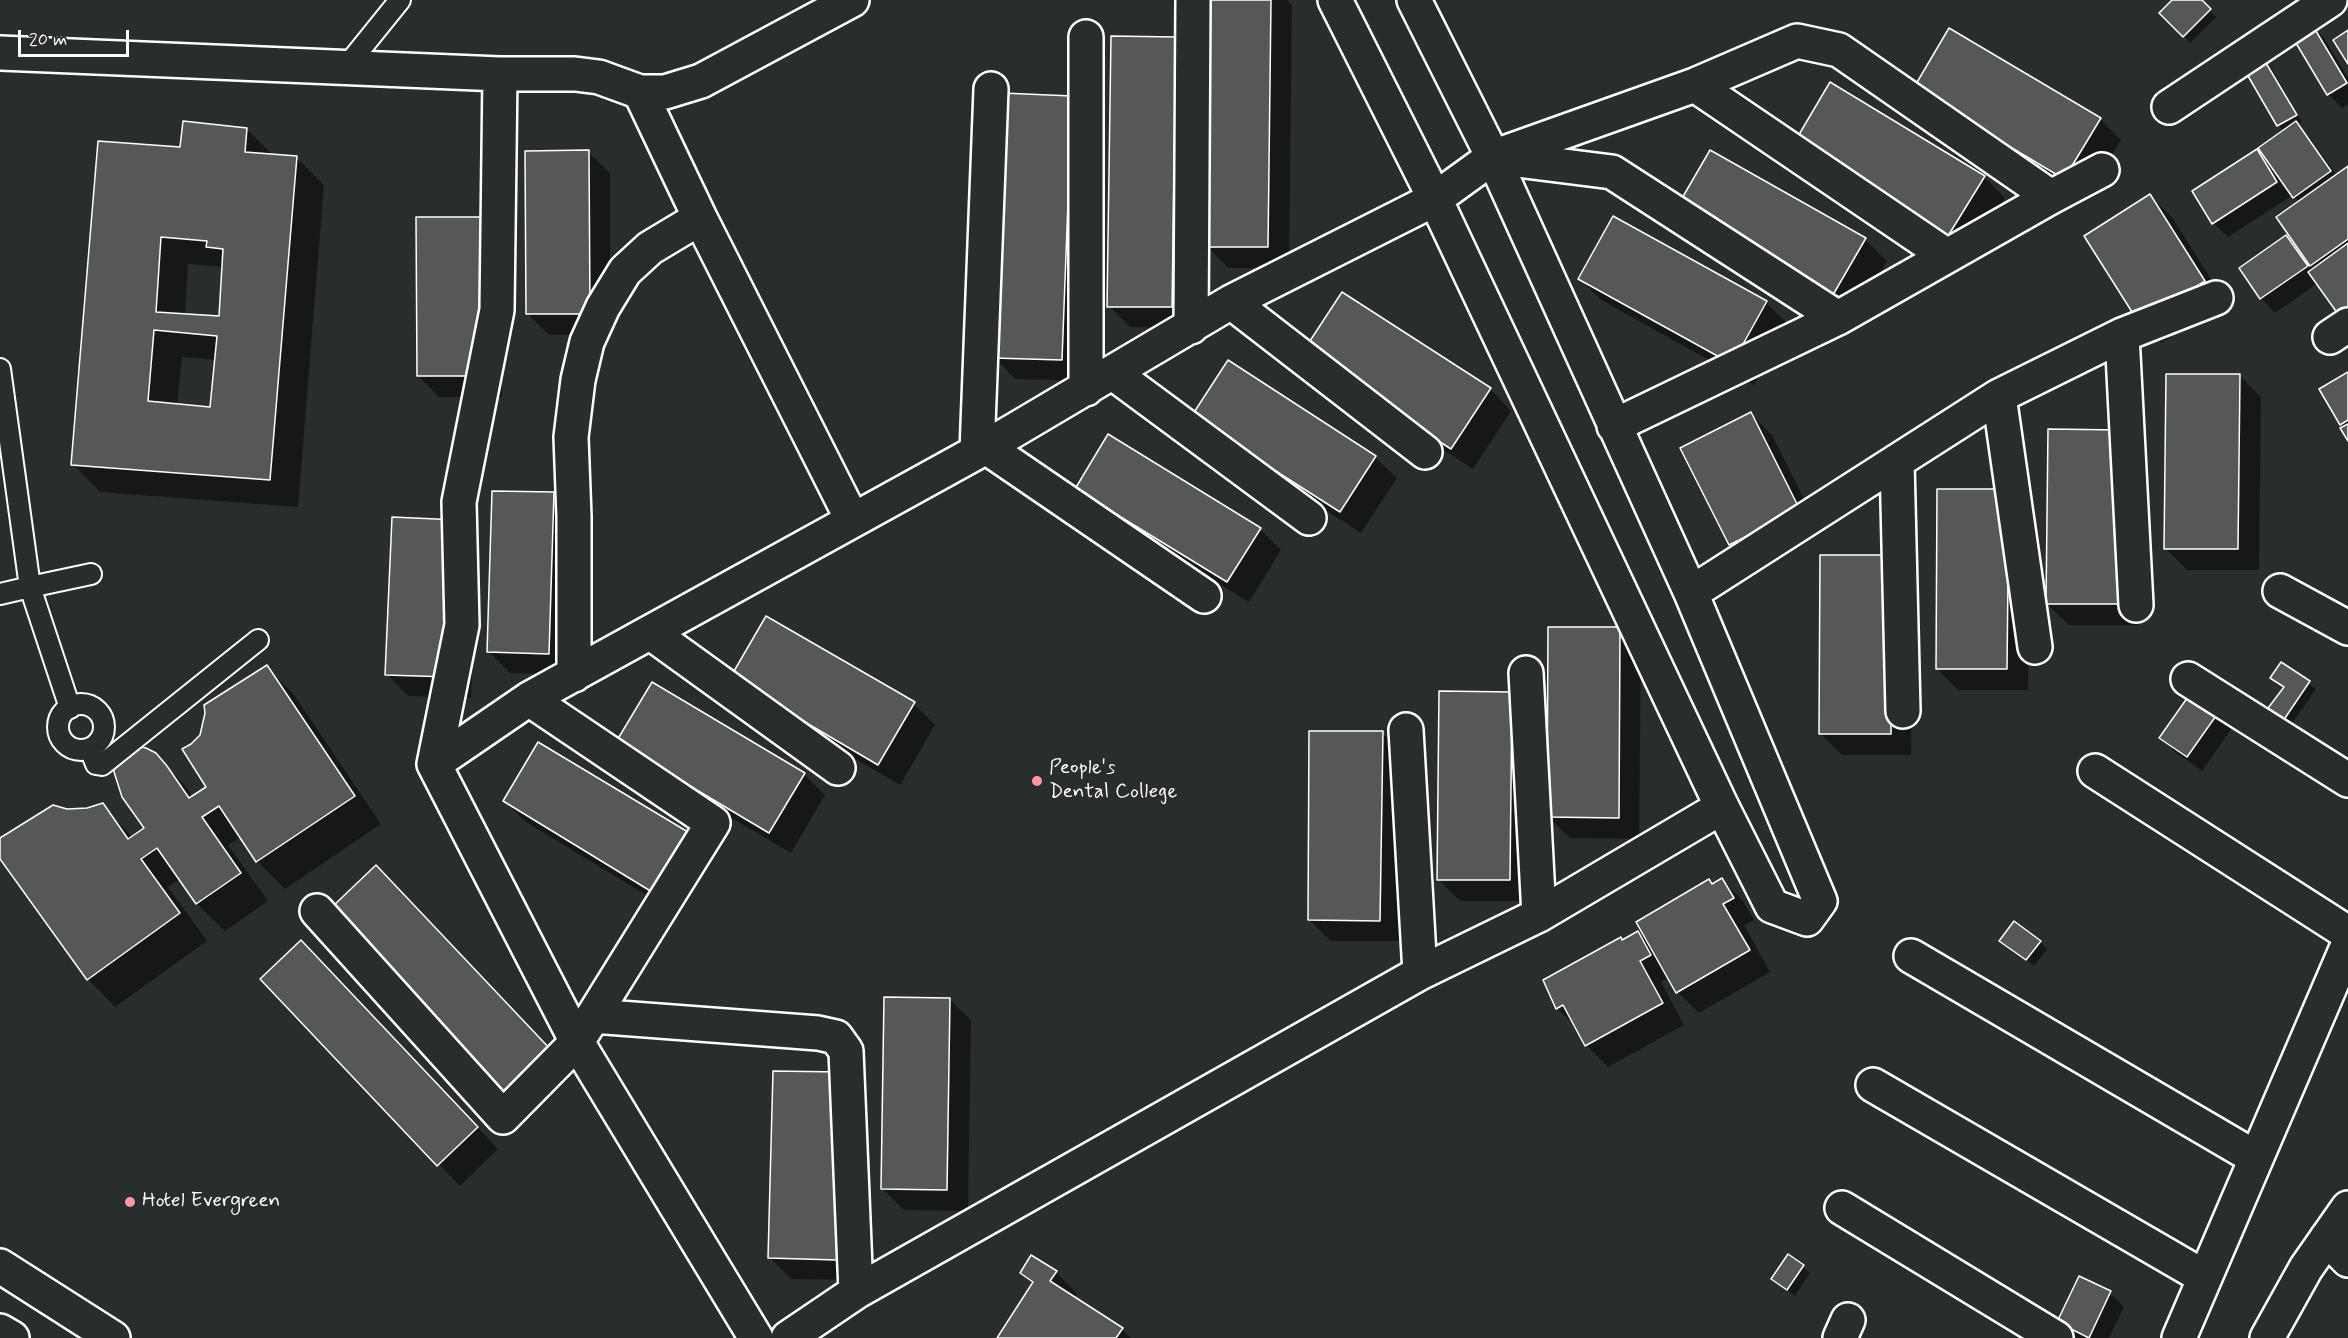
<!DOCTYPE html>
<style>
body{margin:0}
#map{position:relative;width:2348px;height:1338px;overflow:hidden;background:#2a2d2e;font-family:Mynerve,sans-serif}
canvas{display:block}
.scale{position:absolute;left:18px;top:30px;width:111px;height:27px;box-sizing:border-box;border:3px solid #fff;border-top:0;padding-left:8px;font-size:18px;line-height:21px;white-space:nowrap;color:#fff;-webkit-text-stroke:4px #2a2d2e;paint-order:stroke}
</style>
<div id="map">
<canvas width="2348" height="1338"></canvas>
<div class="scale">20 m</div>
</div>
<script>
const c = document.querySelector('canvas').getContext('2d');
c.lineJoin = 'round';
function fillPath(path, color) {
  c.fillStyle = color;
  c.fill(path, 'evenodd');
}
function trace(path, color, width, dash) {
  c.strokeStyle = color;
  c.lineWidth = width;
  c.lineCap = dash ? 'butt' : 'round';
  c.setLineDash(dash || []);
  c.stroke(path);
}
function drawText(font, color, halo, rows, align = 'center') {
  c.font = font + ' Mynerve,sans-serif';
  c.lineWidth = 4.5;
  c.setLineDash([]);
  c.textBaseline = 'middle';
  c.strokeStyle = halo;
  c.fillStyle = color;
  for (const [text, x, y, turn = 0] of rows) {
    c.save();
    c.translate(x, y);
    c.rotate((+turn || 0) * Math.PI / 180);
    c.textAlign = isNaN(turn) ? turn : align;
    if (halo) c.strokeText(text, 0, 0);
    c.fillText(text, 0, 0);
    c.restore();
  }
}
fillPath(new Path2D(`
 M1209,0H1287L1292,5L1289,268H1228L1207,246Z
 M2174,0H2200L2216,17L2190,43L2161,13Z
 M2310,23L2324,38L2348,78V104L2342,108L2328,94Z
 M1176,39L1197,60L1193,328L1130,327L1109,306Z
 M2263,60L2270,66L2302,122L2297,125L2310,138L2337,176L2348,168V322L2318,283L2275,313L2261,298L2241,268L2286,237L2299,247V202L2293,195L2228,237L2213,223L2256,151L2267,162L2284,131L2278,125Z
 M1072,97L1083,381L1015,379L994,357Z
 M1936,110L2100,119L2121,140L2085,199Z
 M247,129L273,155L296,157L324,185L298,507L100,492L73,464L182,149ZM188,264L224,267L220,318L185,315ZM182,357L216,360L212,409L177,405Z
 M588,152L610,173V335H549L527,313Z
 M1710,152L1865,240L1887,261L1852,321Z
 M1817,164L1984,177L2005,198L1969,257Z
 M2150,196L2172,217L2226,303L2161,343L2140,322Z
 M480,218L502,239V397H439L418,376Z
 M1613,218L1766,303L1788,324L1754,385L1601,300L1580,279Z
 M1325,374L1490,389L1511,411L1473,469Z
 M2348,374V438L2341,424Z
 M2239,375L2261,397L2259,570H2187L2166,549Z
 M1751,414L1772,435L1820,531L1752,566L1730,545L1682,449Z
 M1214,438L1375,457L1397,478L1361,533Z
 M2140,453L2139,625H2069L2047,604Z
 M1077,488L1260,529L1281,550L1249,602L1098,510Z
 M553,493L575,514L570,675L510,673L489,652Z
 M2029,512L2028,690H1958L1937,669Z
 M457,521L478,543L471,698L408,696L387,674Z
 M1913,578L1911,755H1842L1820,733Z
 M1620,629L1641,650L1639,839L1570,838L1548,817Z
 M2282,664L2316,689L2288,729L2274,719L2285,689L2272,678Z
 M267,667L294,695L381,824L285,889L258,862L241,837L228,845L268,901L225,931L197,904L180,879L168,887L207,941L115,1007L88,979L0,856V840L102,805L133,838L146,829L155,755L183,783L193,797L208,787L192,745Z
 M1511,693L1531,901H1460L1439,880Z
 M753,699L914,704L935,725L900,785Z
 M2217,714L2231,729L2202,771L2175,752L2161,737Z
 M1382,733L1403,754L1401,941H1331L1309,920Z
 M639,763L804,774L825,795L791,853Z
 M504,801L692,837L713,858L679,915L526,822Z
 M1722,880L1743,901L1754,920L1744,925L1770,972L1699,1013L1678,992L1669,977L1661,982L1684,1025L1608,1067L1586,1045L1576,1027L1557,1008L1623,942L1638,933L1649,943Z
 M397,888L573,1075L530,1116L509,1094Z
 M2040,942L2047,949L2034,966L2008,947Z
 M322,963L498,1149L460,1186L262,979Z
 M949,999L971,1020L968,1211L904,1210L883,1189Z
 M774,1072L858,1280L791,1279L769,1257Z
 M1789,1256L1810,1273L1795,1296L1773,1279Z
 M1056,1272L1077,1294L1074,1298L1122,1329L1131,1338H998L1033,1284L1022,1273Z
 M2110,1293L2124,1307L2109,1338H2077L2058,1322Z`), '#0007');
const building = new Path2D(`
 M1208,0H1271L1268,247H1205Z
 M2172,0H2202L2211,9L2183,37L2159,13Z
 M2310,21L2347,83L2327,95L2290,33Z
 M1949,28L2101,118L2064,179L1913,89Z
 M2348,30V64L2333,40Z
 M1111,36L1176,37L1172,307H1107Z
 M2263,58L2297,115L2277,126L2244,69Z
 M1830,82L1985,176L1948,236L1794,143Z
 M1002,93L1072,96L1062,360L993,358Z
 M183,121L247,128L245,152L297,156L270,480L71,465L98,141L180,147ZM161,237L207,241L206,247L223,249L219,316L156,312ZM154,330L217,336L210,407L148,401Z
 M2296,121L2331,171L2293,198L2258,148Z
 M2257,149L2277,182L2212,224L2192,191Z
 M589,150L590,314H526L525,151Z
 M1710,150L1866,238L1830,300L1674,212Z
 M2348,166V239L2310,266L2276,217Z
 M2150,194L2205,281L2139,323L2084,236Z
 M1613,216L1767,301L1732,364L1578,279Z
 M416,217H481L482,376H417Z
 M2286,235L2308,266L2260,299L2239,268Z
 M2348,243V307L2338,314L2308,272Z
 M1342,292L1491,388L1451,449L1302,353Z
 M1228,360L1376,456L1340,512L1191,417Z
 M2348,372V420L2340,425L2319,389Z
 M2166,374H2240L2238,549H2164Z
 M1751,412L1800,510L1729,545L1680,448Z
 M2348,424V441L2340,428Z
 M2048,429L2120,430L2118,604H2046Z
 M1108,434L1261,528L1227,582L1075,489Z
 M1937,489H2009L2007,669H1936Z
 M492,491L554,492L549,654L487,652Z
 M392,517L458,520L450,677L385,675Z
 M1820,555H1892L1891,734H1819Z
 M766,616L915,702L878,765L730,678Z
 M1548,627H1620L1619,818L1547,817Z
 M2281,662L2310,681L2281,724L2265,712L2284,687L2270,678Z
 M267,665L355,796L256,862L219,806L202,817L241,873L196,904L157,848L141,859L180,913L87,980L0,859V838L53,805L67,809L87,808L103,803L128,839L144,828L122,797L114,772L115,762L136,746L146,748L156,753L167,766L189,798L206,787L182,749L191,744L200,735L205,713L204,705Z
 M652,682L805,773L769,833L616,742Z
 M1439,691L1512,692L1510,880H1437Z
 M2190,694L2218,713L2187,757L2159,738Z
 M1309,731H1383L1380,921L1308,920Z
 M538,742L693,835L657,895L503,801Z
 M376,865L553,1052L508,1096L331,908Z
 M1722,878L1734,898L1723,904L1750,950L1676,993L1636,922L1709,879L1712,884Z
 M2014,921L2041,941L2026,960L1999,941Z
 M1638,931L1651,955L1640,961L1663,1003L1585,1046L1563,1005L1556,1009L1543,980L1621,937L1622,940Z
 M301,940L478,1127L437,1166L260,979Z
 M884,997L950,998L947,1190L881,1189Z
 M773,1071L842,1072L837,1260L768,1258Z
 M1788,1254L1804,1265L1787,1290L1771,1279Z
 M1031,1255L1057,1271L1050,1281L1123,1328L1116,1338H997L1033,1282L1020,1273Z
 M2079,1276L2111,1291L2089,1338L2057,1322Z`);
fillPath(building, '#555758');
trace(building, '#fff', 1.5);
const lane = new Path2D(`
 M346,67L400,0
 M0,369L30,587L0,594
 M58 727a23 23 0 1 1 46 0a23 23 0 1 1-46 0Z
 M70,708L30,587L91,574
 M90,749L96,764L102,765L258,640`);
const street = new Path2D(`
 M1335,0L1435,199L1722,807L1772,906L1807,919L1820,901L1691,593L1493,157L1414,0
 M0,53L500,74H575L599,77L640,92H665L701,81L852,0
 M1695,85L1947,256
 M640,92L700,218L852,519
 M2169,107L2330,0
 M1501,158L1612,172L1838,318
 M1231,302L1425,452
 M1191,327L1193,0
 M2122,335L2136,605
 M2330,337L2348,325
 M1113,373L1309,518
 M1086,389V37
 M1999,396L2035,647
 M1614,426L1838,318L2051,197L2102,170
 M986,447L1204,596
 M977,451L991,89
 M1897,461L1903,711
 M2280,591L2348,628
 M1691,593L1999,396L2122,335L2216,298
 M651,633L838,768
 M1526,673L1539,915
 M574,675V517L571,437L578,380L587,342L603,307L625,271L650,248L700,218
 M2188,679L2348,780
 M1406,730L1420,973
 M434,764L462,625L459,502L497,310L500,74
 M2095,771L2348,933
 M317,911L503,1117L577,1042L713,823L529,699
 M1911,956L2256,1158
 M593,1016L818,1033L836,1037L846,1051L856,1292
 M1873,1085L2204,1277
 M1842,1208L2056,1338
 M2327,1238L2348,1260
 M756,1338L577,1042L434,764L529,699L986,447L1231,302L1435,199L1493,157L1695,85L1797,41L1839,50L2051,197
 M788,1338L856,1292L1420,973L1539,915L1722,807
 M1840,1338L1848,1320
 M2179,1338L2348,945`);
const secondary = new Path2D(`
 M0,1266L113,1338
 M0,1331L12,1338
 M2267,1338L2306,1268L2348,1208`);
trace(lane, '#fff', 24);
trace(street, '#fff', 38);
trace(secondary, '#fff', 38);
trace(lane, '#2a2d2e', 20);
trace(street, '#2a2d2e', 33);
trace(secondary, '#2a2d2e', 33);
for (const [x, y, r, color] of [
 [1037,781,6,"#ff9aa2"],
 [130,1202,6,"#ff9aa2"]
]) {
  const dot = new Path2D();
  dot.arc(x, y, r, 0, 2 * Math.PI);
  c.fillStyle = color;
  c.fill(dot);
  trace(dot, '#2a2d2e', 2);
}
drawText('21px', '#fff', '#2a2d2e', [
 ["People's",1049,769],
 ["Dental College",1049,793],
 ["Hotel Evergreen",142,1202]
], 'left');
</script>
